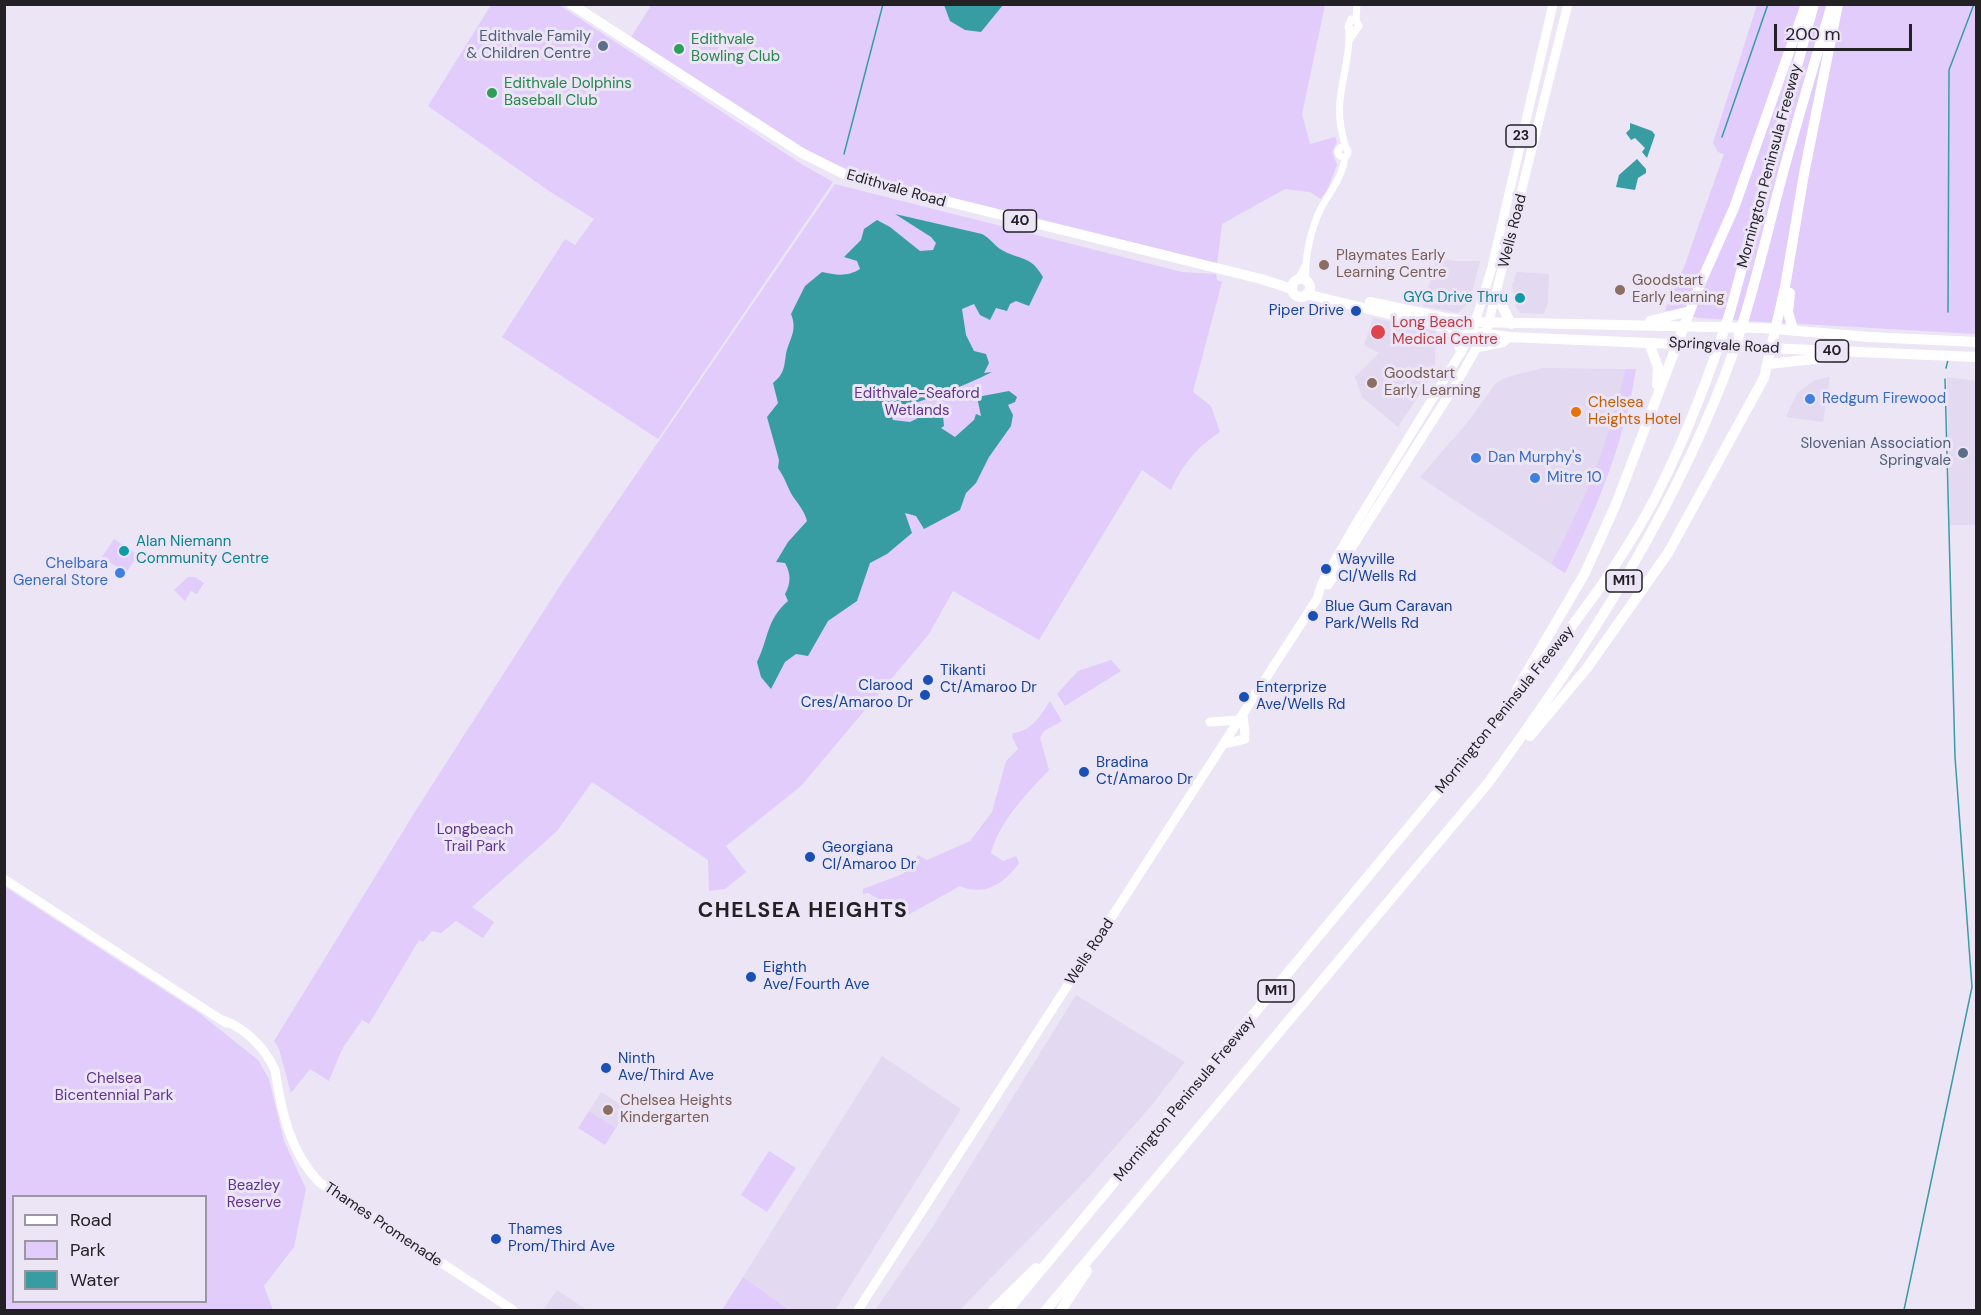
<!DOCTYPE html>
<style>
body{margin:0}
#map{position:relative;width:1981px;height:1315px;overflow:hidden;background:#ece5f6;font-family:"DM Sans",sans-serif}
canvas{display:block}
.frame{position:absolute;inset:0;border:6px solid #232026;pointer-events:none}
.legend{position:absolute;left:12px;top:1195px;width:195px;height:108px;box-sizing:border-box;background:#ece5f6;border:2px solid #9c96a3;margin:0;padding:8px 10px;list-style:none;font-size:18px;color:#232026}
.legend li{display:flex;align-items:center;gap:12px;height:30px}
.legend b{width:30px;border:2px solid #9c96a3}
.scale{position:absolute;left:1774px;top:24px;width:138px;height:27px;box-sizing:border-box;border:3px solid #232026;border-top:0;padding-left:8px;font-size:18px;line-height:21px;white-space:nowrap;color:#232026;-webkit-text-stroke:4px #ece5f6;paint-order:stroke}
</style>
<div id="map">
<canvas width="1981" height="1315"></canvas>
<div class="frame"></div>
<ul class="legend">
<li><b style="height:8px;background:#fff"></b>Road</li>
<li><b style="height:16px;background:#e1ccfb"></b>Park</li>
<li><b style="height:16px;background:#389da3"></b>Water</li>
</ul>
<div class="scale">200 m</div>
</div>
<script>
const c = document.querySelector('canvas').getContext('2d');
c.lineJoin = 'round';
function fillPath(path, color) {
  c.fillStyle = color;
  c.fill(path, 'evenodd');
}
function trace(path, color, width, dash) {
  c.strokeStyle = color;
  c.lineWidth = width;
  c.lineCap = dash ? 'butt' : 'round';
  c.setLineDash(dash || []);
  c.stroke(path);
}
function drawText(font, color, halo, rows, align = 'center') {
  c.font = font + ' "DM Sans",sans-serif';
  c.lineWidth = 6;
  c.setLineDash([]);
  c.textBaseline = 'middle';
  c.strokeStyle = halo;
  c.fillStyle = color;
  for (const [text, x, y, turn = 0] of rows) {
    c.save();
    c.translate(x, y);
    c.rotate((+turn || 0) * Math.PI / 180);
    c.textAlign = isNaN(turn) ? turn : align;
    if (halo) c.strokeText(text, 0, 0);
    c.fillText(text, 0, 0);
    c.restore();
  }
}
fillPath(new Path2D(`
 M1437,257L1454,261H1480L1470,301L1458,313L1423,306Z
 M1517,272L1549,274L1548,302L1544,314L1520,313L1516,307L1512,285Z
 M1373,318L1436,331L1435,371L1398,427L1362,397L1355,377L1379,353L1364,345Z
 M1542,368L1625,369L1617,411L1602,457L1581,510L1551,564L1420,477L1467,423L1496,383L1507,377Z
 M1830,377L1823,422L1786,417L1797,393L1815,380Z
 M1947,377L1976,381V525H1950Z
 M1076,995L1185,1062L1151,1106L1087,1179L960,1310H875L932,1228Z
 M882,1056L961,1109L835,1310H789L743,1277Z
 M601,1092L628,1109L616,1128L589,1111Z
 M557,1290L587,1310H543Z`), '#e3d9f0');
fillPath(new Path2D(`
 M652,4L1325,5L1302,114L1310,144L1335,137L1337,142L1332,152L1337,165L1328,188L1321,199L1310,192L1285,189L1222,224L1217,265L860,175L814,155L631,37Z
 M491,5H559L803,165L833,182L658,439L502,337L565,239L575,245L594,219L549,191L428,106Z
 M1757,5H1976V334L1698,318L1665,310L1684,267L1724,154L1718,152L1713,143Z
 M835,184L1182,272L1216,274L1217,280L1222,282L1193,392L1211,406L1220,432C1196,448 1183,464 1171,490L1142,470L1039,640L953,591L929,634L801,786L726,846L746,872L725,889L709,891L708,860L592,782L557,831L472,907L494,922L483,938L456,921L441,933L432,931L423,942L419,940L369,1024L362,1020L342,1049L329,1081L310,1069L291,1093L279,1049L274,1041L418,807L563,581Z
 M1625,369H1636C1626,437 1596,511 1565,573L1551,564C1585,501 1611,439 1625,369Z
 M114,539L138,555L126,573L102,557Z
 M188,577H195L204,583L197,594L191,591L185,601L174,590Z
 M1111,660L1121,671L1065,706L1057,694L1078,671Z
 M1050,701L1062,721L1044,731L1040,738L1049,770C1027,793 999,822 991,853L1003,861L1016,856L1019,863C1005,883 984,897 960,886L899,920L901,911L868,893L863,894V889L903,874L918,855L927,860L970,841L992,812L1006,761L1018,749L1012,737L1013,733C1032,731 1041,715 1050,701Z
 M5,887L199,1013L258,1060L269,1079L284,1141L306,1189L294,1247L264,1286L273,1310H5ZM206,1196V1302H14V1196Z
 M589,1111L616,1128L605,1145L578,1128Z
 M769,1151L796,1168L767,1212L741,1195Z
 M743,1277L789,1310H722Z`), '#e1ccfb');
fillPath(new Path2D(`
 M944,5V4L1003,5L981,32L965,30L950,21Z
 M1630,123L1652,131L1655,135L1647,158L1642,152L1645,148L1635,138L1631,140L1626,133L1630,129Z
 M1637,159L1646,169V173L1638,178L1635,190L1616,187L1619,175Z
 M895,214L982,234C990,238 994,245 1000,249C1020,261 1030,254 1043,277L1029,306L1016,301L1010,304L1007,311L996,308L990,320L980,315L974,304L962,309L966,335L974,351L986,354L989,363L984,373L992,372C961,388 928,398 896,410L891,414L893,420L910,422L936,409L943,416L944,426L941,428L955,437L974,420L976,414L981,416L977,397L1009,391L1017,397L1015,402L1008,405L1013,415L1011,426L989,457L976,483L966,493L960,510L924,529L916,516L905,513L912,533L887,554L870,563L857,601L828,621L808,656L796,654L785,662L771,689L761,677L757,662C769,638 766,620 788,601L785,594C791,583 791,574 785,563L776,562L788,542L807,521C804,510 798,504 792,495C787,486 785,478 778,468L779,460L767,417L778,403L773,383C784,374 784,368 786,354C789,339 798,331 791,314L805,286L822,272C836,275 847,277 860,269L857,261L844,257L861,240L864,229L877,220L890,227L920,251L933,250L936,243L931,237Z`), '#389da3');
trace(new Path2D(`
 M1722,137L1768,4
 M844,154L883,4
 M1948,312L1949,70L1974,4
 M1946,368L1948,360
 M1904,1310L1972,987L1955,757L1945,379`), '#389da3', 1.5);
trace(new Path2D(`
 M1356,20L1357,4
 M1350,39L1359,26L1356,20L1351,19L1348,27L1354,31
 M1338 152a5 5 0 1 1 10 0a5 5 0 1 1-10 0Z
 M1346,148C1329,96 1351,75 1349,29
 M1298,279L1305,266
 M1306,281C1304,259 1311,228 1321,208C1330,192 1343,176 1345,157`), '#fff', 7);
trace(new Path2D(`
 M1328,585L1459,379L1487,329L1568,4
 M1243,714L1245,735
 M1210,722L1239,720
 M1224,744L1245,739
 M4,879L226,1023
 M223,1020C246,1029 264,1047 275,1070C281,1110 290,1152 319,1182L513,1310
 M858,1310L1317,599L1322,583L1354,527L1461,352L1474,326L1492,267L1553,4`), '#fff', 9);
trace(new Path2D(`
 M571,4L802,153L852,178L1261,279L1292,289
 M1292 288a9 9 0 1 1 18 0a9 9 0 1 1-18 0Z
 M1790,293L1788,312L1793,329
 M1306,294L1455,330L1510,337L1976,357
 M1497,296L1511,324
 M1370,302L1446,318L1475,322L1762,328L1870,337L1976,342
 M1650,321L1690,311
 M1455,330L1461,352
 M1649,343L1658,367L1657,385
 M1478,347L1503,342L1509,337
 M1769,364L1833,357
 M1517,689L1585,573L1616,504L1701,282L1734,208L1806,4
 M1530,736L1587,668L1668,553L1764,378L1785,287L1804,174L1838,4
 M993,1310L1036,1268
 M1008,1310L1526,686C1573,625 1622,563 1657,494C1687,435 1710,374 1730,312L1814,4
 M1046,1310L1488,783C1580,657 1666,526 1723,380C1748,316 1763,249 1780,184C1796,124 1814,64 1832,4
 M1061,1310L1087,1271`), '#fff', 10);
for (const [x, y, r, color] of [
 [603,46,6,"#5c6f8a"],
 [679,49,6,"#2e9e5b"],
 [492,93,6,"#2e9e5b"],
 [1324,265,6,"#8d6e63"],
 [1620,290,6,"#8d6e63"],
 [1520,298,6,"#0f9aa8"],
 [1356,311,6,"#1a4fb4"],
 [1378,332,8,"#e0444e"],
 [1372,383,6,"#8d6e63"],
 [1810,399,6,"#3f7fe0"],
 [1576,412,6,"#e8710a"],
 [1963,453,6,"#5c6f8a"],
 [1476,458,6,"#3f7fe0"],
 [1535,478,6,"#3f7fe0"],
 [124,551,6,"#0f9aa8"],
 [1326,569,6,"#1a4fb4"],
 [120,573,6,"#3f7fe0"],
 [1313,616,6,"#1a4fb4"],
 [928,680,6,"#1a4fb4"],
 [925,695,6,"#1a4fb4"],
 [1244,697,6,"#1a4fb4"],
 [1084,772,6,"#1a4fb4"],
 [810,857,6,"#1a4fb4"],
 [751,977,6,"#1a4fb4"],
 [606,1068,6,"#1a4fb4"],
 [608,1110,6,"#8d6e63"],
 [496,1239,6,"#1a4fb4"]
]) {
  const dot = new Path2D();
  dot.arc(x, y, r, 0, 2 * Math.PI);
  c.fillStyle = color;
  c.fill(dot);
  trace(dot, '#ece5f6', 2);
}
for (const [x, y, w] of [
 [1521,136,30],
 [1020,221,33],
 [1832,351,33],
 [1624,581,36],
 [1276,991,36]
]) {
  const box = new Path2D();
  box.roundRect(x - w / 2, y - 11, w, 22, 4.5);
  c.fillStyle = '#ece5f6';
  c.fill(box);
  trace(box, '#232026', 1.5);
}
drawText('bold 14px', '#232026', null, [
 ["23",1521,136],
 ["40",1020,221],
 ["40",1832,351],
 ["M11",1624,581],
 ["M11",1276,991]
]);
drawText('15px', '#4e5e75', '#ece5f6', [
 ["Edithvale Family",591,37],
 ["& Children Centre",591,54],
 ["Slovenian Association",1951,444],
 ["Springvale",1951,461]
], 'right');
drawText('15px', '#27864d', '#ece5f6', [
 ["Edithvale",691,40],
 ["Bowling Club",691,57],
 ["Edithvale Dolphins",504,84],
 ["Baseball Club",504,101]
], 'left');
drawText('15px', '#232026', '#ece5f6', [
 ["Mornington Peninsula Freeway",1770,166,-75],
 ["Edithvale Road",896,189,16],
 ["Wells Road",1513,231,-76],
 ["Springvale Road",1724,346,3],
 ["Mornington Peninsula Freeway",1505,710,-51],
 ["Wells Road",1090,952,-57],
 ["Mornington Peninsula Freeway",1185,1099,-50],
 ["Thames Promenade",383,1225,34]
]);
drawText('15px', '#785e54', '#ece5f6', [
 ["Playmates Early",1336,256],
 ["Learning Centre",1336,273],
 ["Goodstart",1632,281],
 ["Early learning",1632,298],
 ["Goodstart",1384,374],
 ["Early Learning",1384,391],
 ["Chelsea Heights",620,1101],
 ["Kindergarten",620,1118]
], 'left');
drawText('15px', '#0d838f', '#ece5f6', [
 ["GYG Drive Thru",1508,298],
 ["Alan Niemann",136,542,"left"],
 ["Community Centre",136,559,"left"]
], 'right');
drawText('15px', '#164399', '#ece5f6', [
 ["Piper Drive",1344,311,"right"],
 ["Wayville",1338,560],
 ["Cl/Wells Rd",1338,577],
 ["Blue Gum Caravan",1325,607],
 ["Park/Wells Rd",1325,624],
 ["Tikanti",940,671],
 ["Ct/Amaroo Dr",940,688],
 ["Clarood",913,686,"right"],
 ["Cres/Amaroo Dr",913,703,"right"],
 ["Enterprize",1256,688],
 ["Ave/Wells Rd",1256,705],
 ["Bradina",1096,763],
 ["Ct/Amaroo Dr",1096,780],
 ["Georgiana",822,848],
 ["Cl/Amaroo Dr",822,865],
 ["Eighth",763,968],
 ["Ave/Fourth Ave",763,985],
 ["Ninth",618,1059],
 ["Ave/Third Ave",618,1076],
 ["Thames",508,1230],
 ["Prom/Third Ave",508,1247]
], 'left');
drawText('15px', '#be3a42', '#ece5f6', [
 ["Long Beach",1392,323],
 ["Medical Centre",1392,340]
], 'left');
drawText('15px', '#61338c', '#ece5f6', [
 ["Edithvale-Seaford",917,394],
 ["Wetlands",917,411],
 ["Longbeach",475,830],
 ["Trail Park",475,847],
 ["Chelsea",114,1079],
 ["Bicentennial Park",114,1096],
 ["Beazley",254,1186],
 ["Reserve",254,1203]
]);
drawText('15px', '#366cbe', '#ece5f6', [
 ["Redgum Firewood",1822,399],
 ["Dan Murphy's",1488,458],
 ["Mitre 10",1547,478],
 ["Chelbara",108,564,"right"],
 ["General Store",108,581,"right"]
], 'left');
drawText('15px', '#c56008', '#ece5f6', [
 ["Chelsea",1588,403],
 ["Heights Hotel",1588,420]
], 'left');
c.letterSpacing = '1.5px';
drawText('bold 21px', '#232026', '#ece5f6', [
 ["CHELSEA HEIGHTS",803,911]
]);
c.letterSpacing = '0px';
</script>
